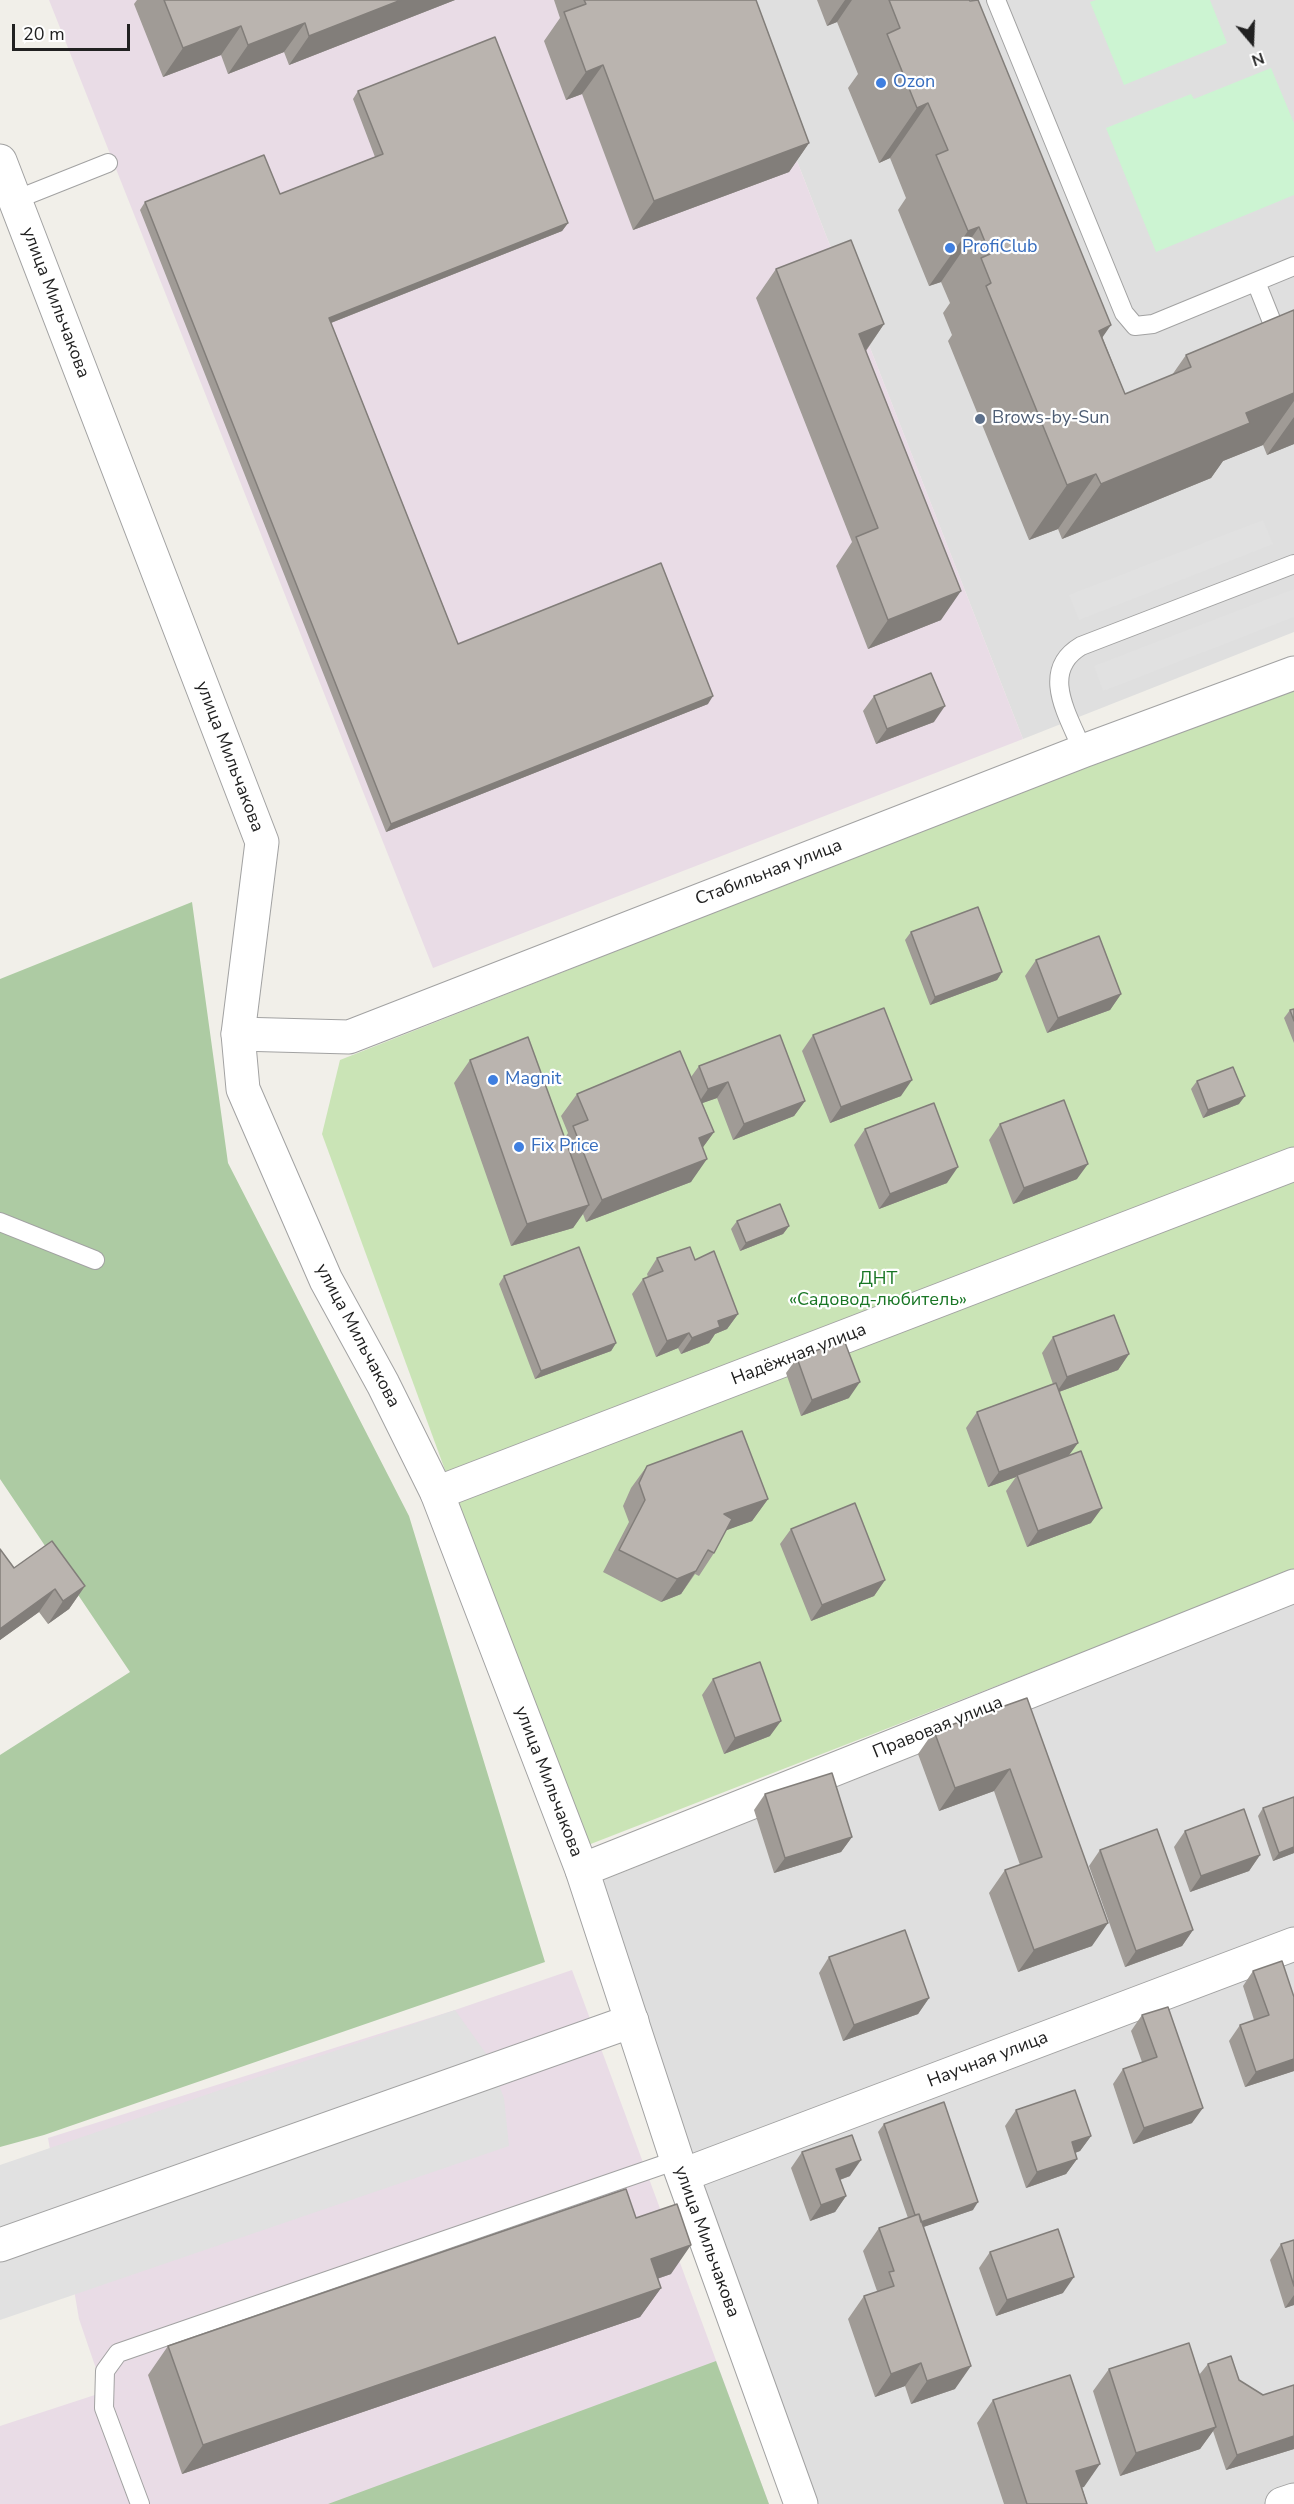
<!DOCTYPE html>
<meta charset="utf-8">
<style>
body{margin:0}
#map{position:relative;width:1294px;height:2504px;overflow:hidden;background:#f1efe9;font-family:"Nunito Sans",sans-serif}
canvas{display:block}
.north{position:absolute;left:1222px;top:12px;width:60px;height:60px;-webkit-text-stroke:4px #fff;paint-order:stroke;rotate:161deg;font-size:16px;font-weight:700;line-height:24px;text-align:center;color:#212121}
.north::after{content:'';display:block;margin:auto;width:21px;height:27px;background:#212121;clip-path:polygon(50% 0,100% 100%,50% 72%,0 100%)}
.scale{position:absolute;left:12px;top:24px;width:118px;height:27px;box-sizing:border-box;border:3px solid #212121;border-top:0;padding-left:8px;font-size:18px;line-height:21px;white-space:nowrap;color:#212121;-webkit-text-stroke:4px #fff;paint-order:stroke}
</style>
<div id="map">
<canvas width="1294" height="2504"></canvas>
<div class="north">N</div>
<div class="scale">20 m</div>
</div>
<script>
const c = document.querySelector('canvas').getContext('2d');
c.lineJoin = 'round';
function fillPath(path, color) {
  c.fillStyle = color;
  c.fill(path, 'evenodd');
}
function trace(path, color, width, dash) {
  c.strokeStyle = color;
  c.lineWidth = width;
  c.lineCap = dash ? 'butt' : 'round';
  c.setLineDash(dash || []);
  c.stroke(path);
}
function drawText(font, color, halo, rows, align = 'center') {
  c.font = font + ' "Nunito Sans",sans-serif';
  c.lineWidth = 4.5;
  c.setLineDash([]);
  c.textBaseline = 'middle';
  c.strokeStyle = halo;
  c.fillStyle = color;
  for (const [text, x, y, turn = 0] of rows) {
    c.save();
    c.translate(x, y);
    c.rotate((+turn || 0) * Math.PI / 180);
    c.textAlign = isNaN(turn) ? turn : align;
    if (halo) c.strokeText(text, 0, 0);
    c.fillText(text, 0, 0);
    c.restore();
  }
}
fillPath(new Path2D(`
 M734,0H1294V632L1023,739Z
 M1294,1604V2504H815L594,1884Z`), '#dfdfdf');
fillPath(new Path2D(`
 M49,0H734L1023,739L433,968Z
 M572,1970L769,2504H0V2426L104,2392L79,2319L48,2138L455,2010Z`), '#e9dce6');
fillPath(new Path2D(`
 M1294,683V1570L583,1847L322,1134L340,1060Z`), '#cae4b6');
fillPath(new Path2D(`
 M192,902L228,1163L409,1516L545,1962L44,2135L0,2147V1755L130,1672L0,1479V979Z
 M716,2361L769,2504H328Z`), '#adcba3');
fillPath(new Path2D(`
 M1096,0H1210L1227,43L1124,85L1090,2Z
 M1271,68L1294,123V195L1156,252L1106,128L1191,94L1194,99Z`), '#ccf4d2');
fillPath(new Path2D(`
 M1263,520L1273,544L1079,620L1069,595Z
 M1294,589V617L1103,691L1094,666Z
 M455,2010L487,2055L504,2098L509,2146L0,2320V2165Z`), '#e1e1e1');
const service = new Path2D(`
 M996,0L1124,313L1135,326L1153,324L1294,266
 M15,200L108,163
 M1256,282L1280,342
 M1083,751C1068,715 1039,671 1081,646L1294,564
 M0,1222L95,1260
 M140,2504L104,2408L105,2371L118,2353L677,2160`);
const minor = new Path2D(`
 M238,1034L349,1037L1083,751L1294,673
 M437,1493L1294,1164
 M582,1870L1294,1586
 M683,2175L1294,1944
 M0,2245L632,2021
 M1282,2504L1294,2500`);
const tertiary = new Path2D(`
 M0,161L262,842L238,1034L243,1089L326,1280L383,1384L437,1493L582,1870L677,2160L801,2504`);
trace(service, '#a2a2a2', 20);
trace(minor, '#a2a2a2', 35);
trace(tertiary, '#a2a2a2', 35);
trace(service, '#fff', 18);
trace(minor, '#fff', 33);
trace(tertiary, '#fff', 33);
fillPath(new Path2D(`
 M137,0H455L289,65L284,52L228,74L221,55L163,77L134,4Z
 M554,0H756L809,143L789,172L633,230L582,94L566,100L544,41L560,18Z
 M817,0H969L1125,394L1172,375L1186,355L1294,310V444L1267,455L1263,445L1223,461L1211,478L1062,539L1058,529L1029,540L948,341L952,335L943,313L950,303L941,282L929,286L898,210L906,198L890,158L879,163L848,88L858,74L837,22L827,26Z
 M358,91L568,223L562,231L331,323L458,644L708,704L386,832L140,210L145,202L280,194L375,157L353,99Z
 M776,269L884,324L866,351L941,620L868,649L836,566L852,542L756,298Z
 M874,696L934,722L876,744L863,711Z
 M911,932L1002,972L997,980L930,1005L905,940Z
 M1036,960L1121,994L1110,1010L1047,1033L1025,976Z
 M1294,1009V1043L1284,1018L1290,1010Z
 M813,1035L901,1096L830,1123L802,1051Z
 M470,1060L565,1138L568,1133L561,1116L577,1094L691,1077L699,1066L805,1101L794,1116L733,1140L717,1098L702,1103L714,1132L703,1147L691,1182L586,1222L583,1214L573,1228L511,1246L454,1083Z
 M1197,1081L1239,1104L1203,1118L1191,1089Z
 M1000,1124L1077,1179L1013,1204L989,1140Z
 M865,1129L947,1183L879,1209L854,1145Z
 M737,1221L789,1226L783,1234L740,1251L731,1229Z
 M657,1258L695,1260L738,1314L727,1329L715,1334L709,1343L681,1354L678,1348L656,1357L632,1294L643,1279L648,1277L647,1274Z
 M504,1276L616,1343L611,1351L535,1379L499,1284Z
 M1053,1337L1129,1354L1118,1370L1059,1392L1068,1456L1091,1523L1027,1547L1006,1491L1016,1477L988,1487L966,1428L977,1412L1053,1384L1042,1353Z
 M797,1358L849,1398L801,1416L786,1373Z
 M647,1466L768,1499L752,1521L726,1530L714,1553L699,1576L695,1574L681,1594L661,1602L603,1572L629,1522L623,1506L631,1488Z
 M791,1529L885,1580L874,1596L811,1621L780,1544Z
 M0,1549L14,1568L85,1586L69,1609L48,1624L39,1612L0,1640Z
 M713,1679L770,1736L724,1754L702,1695Z
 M1027,1698L1092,1946L1018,1972L989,1893L1005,1870L1020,1865L994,1791L939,1811L918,1754L934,1731Z
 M765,1794L852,1837L841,1852L774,1873L754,1810Z
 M1294,1797V1853L1273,1861L1258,1816L1263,1808Z
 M1185,1831L1260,1855L1249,1871L1190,1892L1174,1847Z
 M1100,1850L1193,1930L1182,1946L1125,1967L1089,1866Z
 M829,1957L929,1998L918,2014L843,2041L819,1973Z
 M1253,1971L1294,2071L1245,2087L1229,2041L1240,2025L1254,2020L1243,1986Z
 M1142,2015L1192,2123L1133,2144L1113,2084L1123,2069L1142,2062L1131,2031Z
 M1016,2110L1091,2136L1080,2151L1075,2153L1077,2159L1066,2174L1026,2188L1005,2126Z
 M884,2124L973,2210L923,2227L955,2389L911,2404L905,2386L875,2397L848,2319L864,2296L876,2292L877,2291L863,2251L879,2228L908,2218L878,2132Z
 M802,2152L850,2176L840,2180L846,2196L835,2212L810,2221L791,2168Z
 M636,2218L671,2274L657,2279L661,2288L640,2317L182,2474L148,2375L168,2346Z
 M1294,2240V2305L1285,2308L1270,2260L1281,2244Z
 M990,2252L1063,2293L996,2316L979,2268Z
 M1208,2364L1239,2380L1263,2395L1294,2385V2449L1226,2470L1213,2431L1200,2449L1120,2476L1093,2391L1109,2369L1199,2375Z
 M993,2400L1084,2487H1082L1087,2504H1004L977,2423Z`), '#a09b96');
fillPath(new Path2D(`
 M401,0H455L289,65L309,36Z
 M845,0H852L837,22L827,26Z
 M305,23L284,52L228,74L248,45Z
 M241,26L221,55L163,77L183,48Z
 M603,65L582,94L566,100L586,72Z
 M928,103L890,158L879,163L917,108Z
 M809,143L789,172L633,230L654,201Z
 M568,223L562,231L323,326L329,318Z
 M979,227L941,282L929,286L968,231Z
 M884,324L864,353L859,334Z
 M1111,325L1073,380L1099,331Z
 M1294,393V401L1263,445L1223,461L1211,478L1062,539L1101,484L1246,413Z
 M1294,417V444L1267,455Z
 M1096,474L1058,529L1029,540L1067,485Z
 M961,591L941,620L868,649L888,620Z
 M713,696L708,704L386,832L391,824Z
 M945,706L934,722L876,744L887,729Z
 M1002,972L997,980L930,1005L935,997Z
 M1121,994L1110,1010L1047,1033L1058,1018Z
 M912,1080L901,1096L830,1123L841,1107Z
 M728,1082L717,1098L697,1105L708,1089Z
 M1245,1096L1239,1104L1203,1118L1208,1110Z
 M805,1101L794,1116L733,1140L744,1124Z
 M714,1132L698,1154L699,1138Z
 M707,1159L691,1182L586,1222L602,1200Z
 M1088,1164L1077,1179L1013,1204L1024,1188Z
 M958,1167L947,1183L879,1209L890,1194Z
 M589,1205L573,1228L511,1246L527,1224Z
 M789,1226L783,1234L740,1251L746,1243Z
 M738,1314L727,1329L715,1334L709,1343L681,1354L692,1338L718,1321Z
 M689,1333L678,1348L656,1357L667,1341Z
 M616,1343L611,1351L535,1379L541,1371Z
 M1129,1354L1118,1370L1056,1393L1067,1377Z
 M860,1382L849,1398L801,1416L812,1400Z
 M1078,1443L1067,1458L1017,1475L1016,1477L988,1487L999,1472Z
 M768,1499L752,1521L708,1537L724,1514Z
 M1102,1508L1091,1523L1027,1547L1038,1531Z
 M696,1571L681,1594L661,1602L677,1579Z
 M885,1580L874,1596L811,1621L822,1605Z
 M85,1586L69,1609L48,1624L63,1601Z
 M55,1589L39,1612L0,1640V1629Z
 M781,1721L770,1736L724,1754L735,1738Z
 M1010,1769L994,1791L939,1811L955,1788Z
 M852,1837L841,1852L774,1873L785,1858Z
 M1294,1847V1853L1273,1861L1279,1853Z
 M1260,1855L1249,1871L1190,1892L1201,1876Z
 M1108,1923L1092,1946L1018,1972L1034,1950Z
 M1193,1930L1182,1946L1125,1967L1136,1951Z
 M929,1998L918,2014L843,2041L854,2025Z
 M1294,2059V2071L1245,2087L1256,2072Z
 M1203,2108L1192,2123L1133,2144L1144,2128Z
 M1091,2136L1080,2151L1061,2158L1072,2142Z
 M1077,2159L1066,2174L1026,2188L1037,2172Z
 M861,2160L850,2176L825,2185L836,2169Z
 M846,2196L835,2212L810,2221L821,2205Z
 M978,2202L973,2210L912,2231L918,2223Z
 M691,2245L671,2274L630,2288L651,2259Z
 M1074,2277L1063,2293L996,2316L1007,2300Z
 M661,2288L640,2317L182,2474L203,2445Z
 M1294,2295V2305L1285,2308Z
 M921,2363L905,2386L875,2397L891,2374Z
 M971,2366L955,2389L911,2404L927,2381Z
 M1216,2427L1200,2449L1120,2476L1136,2453Z
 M1294,2436V2449L1226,2470L1237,2455Z
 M1100,2464L1084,2487L1060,2494L1076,2471Z`), '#827e7a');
const building = new Path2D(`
 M164,0H401L309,36L305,23L248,45L241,26L183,48Z
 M584,0H756L809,143L654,201L603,65L586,72L564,12L586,4Z
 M889,0H969L970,1L978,0L1111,325L1099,331L1125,394L1191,367L1186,355L1294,310V393L1246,413L1250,423L1101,484L1096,474L1067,485L986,286L991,283L981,258L990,254L979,227L968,231L936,155L948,150L928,103L917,108L887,34L900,28Z
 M495,37L568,223L329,318L458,644L661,563L713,696L391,824L145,202L264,155L280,194L383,154L358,91Z
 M851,240L884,324L859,334L961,591L888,620L856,537L878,528L776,269Z
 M931,673L945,706L887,729L874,696Z
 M978,907L1002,972L935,997L911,932Z
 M1099,936L1121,994L1058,1018L1036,960Z
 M884,1008L912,1080L841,1107L813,1035Z
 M1294,1009V1021L1290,1010Z
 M780,1035L805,1101L744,1124L728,1082L708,1089L699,1066Z
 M528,1037L589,1205L527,1224L470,1060Z
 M680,1051L714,1132L699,1138L707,1159L602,1200L573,1126L588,1120L577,1094Z
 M1233,1067L1245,1096L1208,1110L1197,1081Z
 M1064,1100L1088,1164L1024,1188L1000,1124Z
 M934,1103L958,1167L890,1194L865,1129Z
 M780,1204L789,1226L746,1243L737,1221Z
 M579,1247L616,1343L541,1371L504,1276Z
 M690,1247L695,1260L714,1251L738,1314L718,1321L720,1327L692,1338L689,1333L667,1341L643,1279L663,1271L657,1258Z
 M1114,1315L1129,1354L1067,1377L1053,1337Z
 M844,1340L860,1382L812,1400L797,1358Z
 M1056,1383L1078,1443L999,1472L977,1412Z
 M742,1431L768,1499L724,1514L732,1519L714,1553L708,1550L696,1571L677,1579L619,1550L645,1500L639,1483L647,1466Z
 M1081,1451L1102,1508L1038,1531L1017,1475Z
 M855,1503L885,1580L822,1605L791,1529Z
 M52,1541L85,1586L63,1601L55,1589L0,1629V1549L14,1568Z
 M760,1662L781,1721L735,1738L713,1679Z
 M1027,1698L1108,1923L1034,1950L1005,1870L1042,1857L1010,1769L955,1788L934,1731Z
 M832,1773L852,1837L785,1858L765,1794Z
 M1294,1797V1847L1279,1853L1263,1808Z
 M1244,1809L1260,1855L1201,1876L1185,1831Z
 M1157,1829L1193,1930L1136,1951L1100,1850Z
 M905,1930L929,1998L854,2025L829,1957Z
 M1282,1961L1294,1997V2059L1256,2072L1240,2025L1269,2015L1253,1971Z
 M1168,2007L1203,2108L1144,2128L1123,2069L1157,2057L1142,2015Z
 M1075,2090L1091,2136L1072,2142L1077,2159L1037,2172L1016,2110Z
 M944,2102L978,2202L921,2222L919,2214L915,2215L884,2124Z
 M852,2135L861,2160L836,2169L846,2196L821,2205L802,2152Z
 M626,2189L636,2218L677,2204L691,2245L651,2259L661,2288L203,2445L168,2346Z
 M919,2214L971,2366L927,2381L921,2363L891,2374L864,2296L894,2286L889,2272L894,2271L879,2228Z
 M1058,2229L1074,2277L1007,2300L990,2252Z
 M1294,2240V2286L1281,2244Z
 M1189,2343L1216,2427L1136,2453L1109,2369Z
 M1231,2356L1239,2380L1263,2395L1294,2385V2436L1237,2455L1208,2364Z
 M1070,2375L1100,2464L1076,2471L1087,2504H1027L993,2400Z`);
fillPath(building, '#bab4af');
trace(building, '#827e7a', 1.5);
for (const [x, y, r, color] of [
 [881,83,6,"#3f7fe0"],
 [950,248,6,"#3f7fe0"],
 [980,419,6,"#5c6f8a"],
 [493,1080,6,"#3f7fe0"],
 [519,1147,6,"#3f7fe0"]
]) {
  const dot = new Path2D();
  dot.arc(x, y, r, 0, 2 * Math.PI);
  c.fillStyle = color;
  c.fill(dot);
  trace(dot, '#fff', 2);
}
drawText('18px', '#366cbe', '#fff', [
 ["Ozon",893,83],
 ["ProfiClub",962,248],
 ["Magnit",505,1080],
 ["Fix Price",531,1147]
], 'left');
drawText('18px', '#212121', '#fff', [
 ["улица Мильчакова",55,303,69],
 ["улица Мильчакова",229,757,69],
 ["Стабильная улица",769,873,-21],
 ["улица Мильчакова",357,1336,62],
 ["Надёжная улица",799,1355,-21],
 ["Правовая улица",938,1728,-22],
 ["улица Мильчакова",548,1782,69],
 ["Научная улица",988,2060,-21],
 ["улица Мильчакова",706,2242,70]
]);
drawText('18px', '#4e5e75', '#fff', [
 ["Brows-by-Sun",992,419]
], 'left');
drawText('18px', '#197625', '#fff', [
 ["ДНТ",878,1280],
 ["«Садовод-любитель»",878,1301]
]);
</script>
